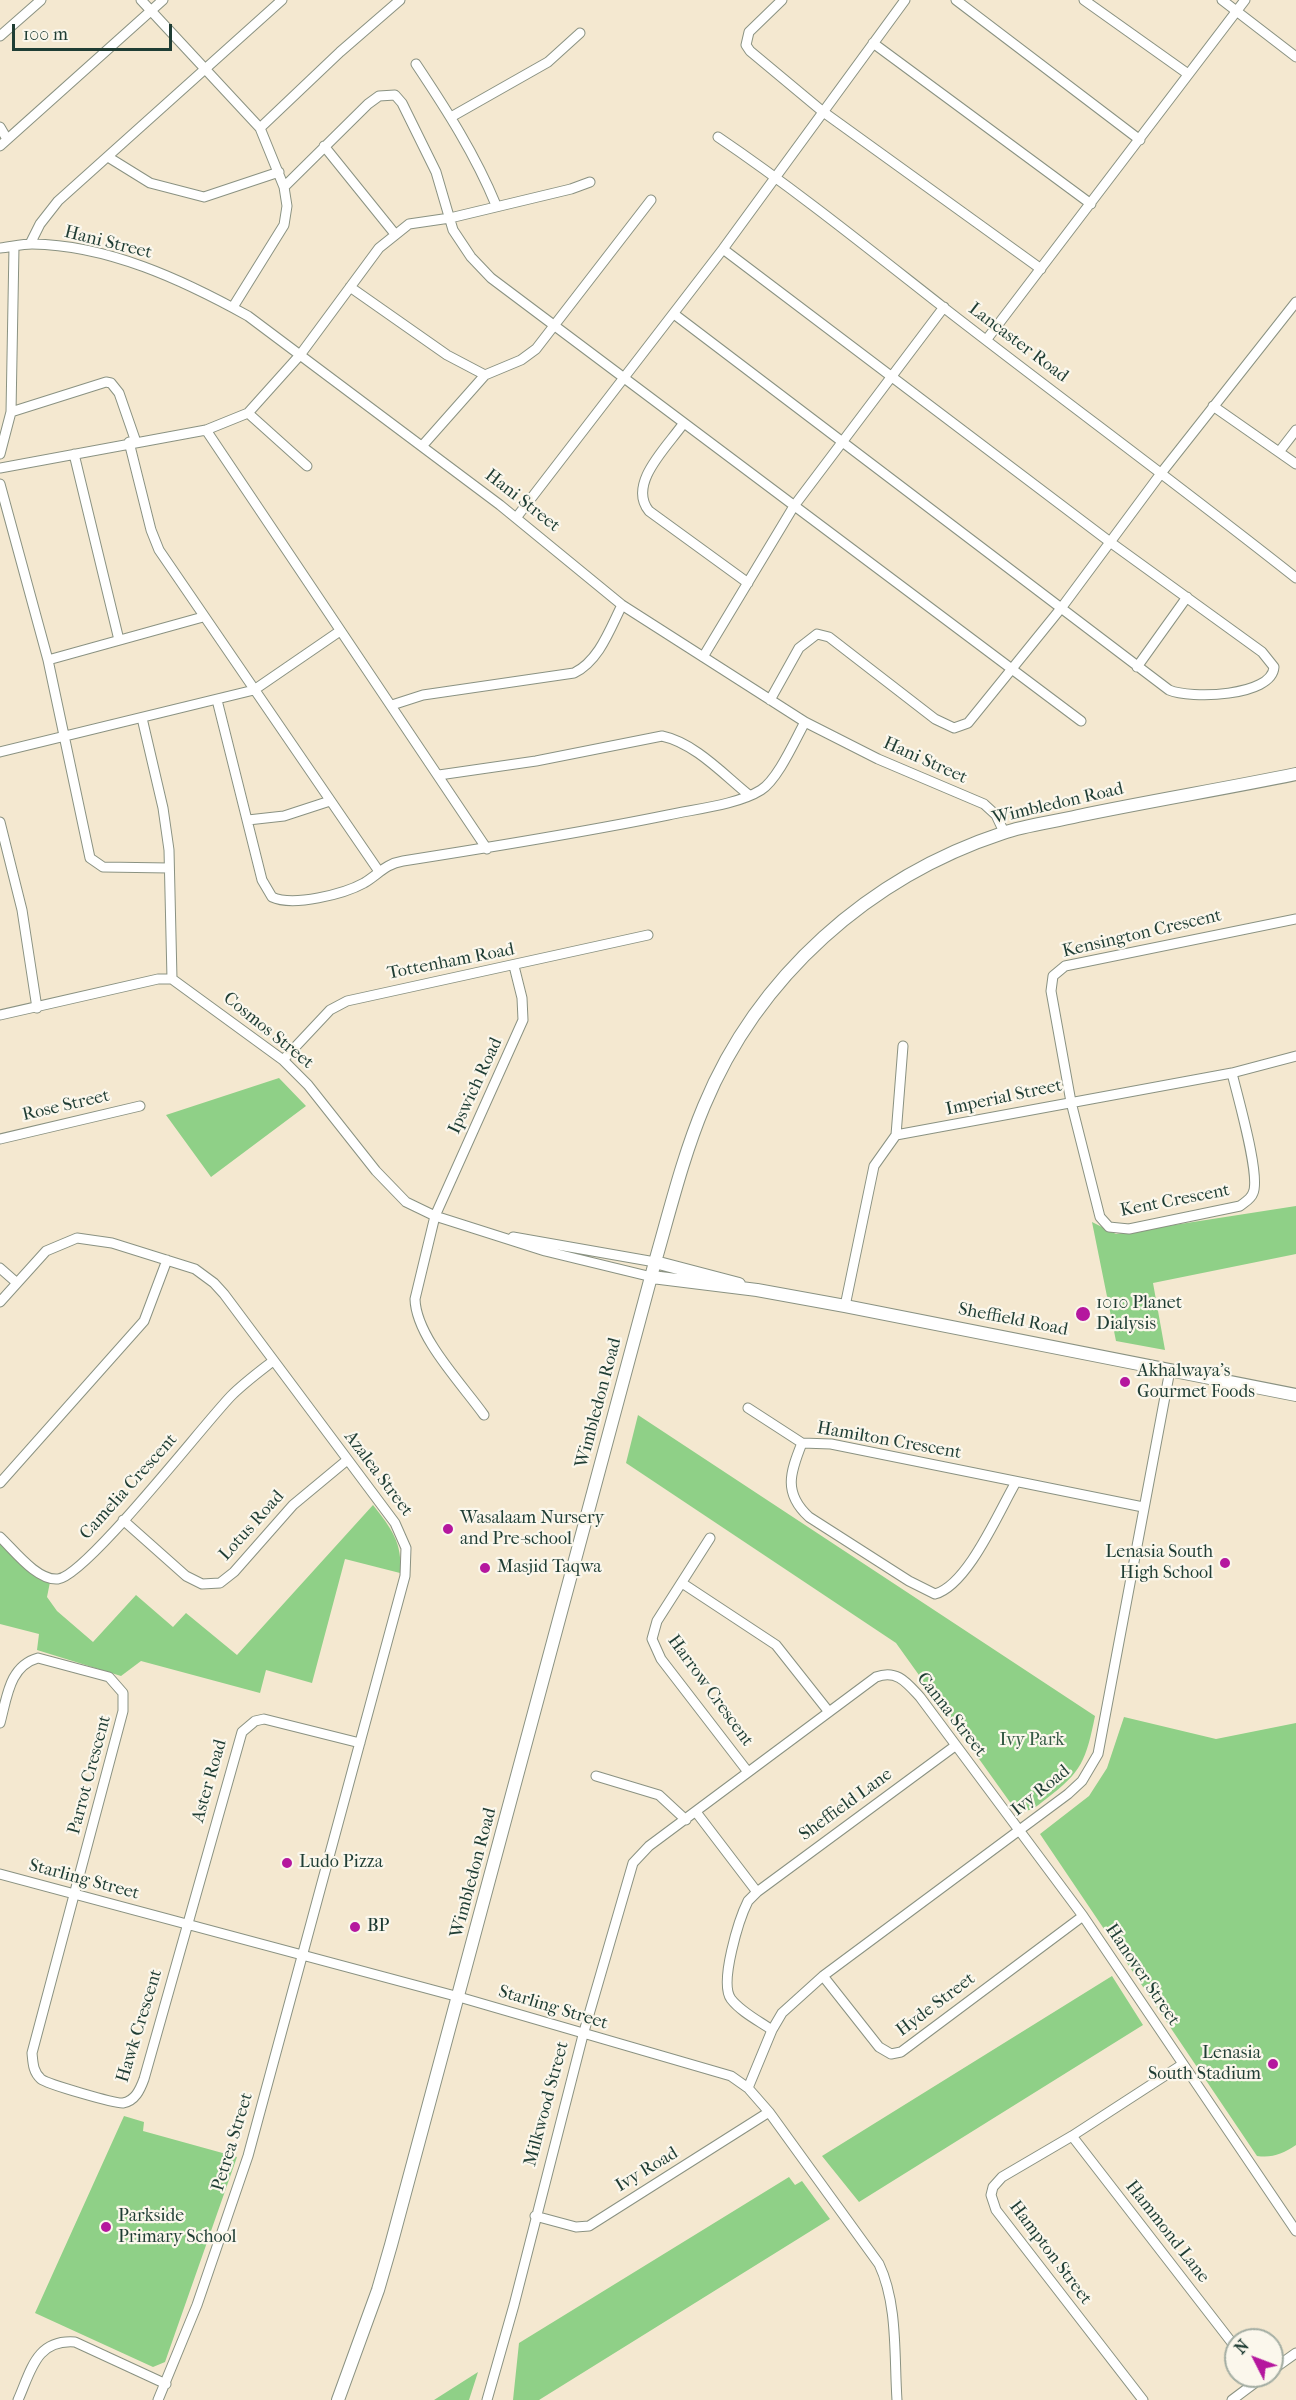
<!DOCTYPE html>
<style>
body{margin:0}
#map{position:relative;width:1296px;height:2400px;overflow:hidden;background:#f4e8d0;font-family:"IM FELL French Canon",serif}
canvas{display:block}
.north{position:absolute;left:1224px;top:2328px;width:60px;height:60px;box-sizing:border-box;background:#fbf7ec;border:2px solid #a3ada2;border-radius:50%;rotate:312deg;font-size:16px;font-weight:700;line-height:24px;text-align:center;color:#1f3d34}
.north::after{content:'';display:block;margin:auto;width:21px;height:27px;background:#b5179e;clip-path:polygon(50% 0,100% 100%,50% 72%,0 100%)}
.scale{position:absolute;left:12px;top:24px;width:160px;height:27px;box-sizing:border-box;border:3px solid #1f3d34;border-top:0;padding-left:8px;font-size:18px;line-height:21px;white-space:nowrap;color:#1f3d34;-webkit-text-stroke:4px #fbf7ec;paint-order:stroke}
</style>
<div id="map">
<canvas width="1296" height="2400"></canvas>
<div class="north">N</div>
<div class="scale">100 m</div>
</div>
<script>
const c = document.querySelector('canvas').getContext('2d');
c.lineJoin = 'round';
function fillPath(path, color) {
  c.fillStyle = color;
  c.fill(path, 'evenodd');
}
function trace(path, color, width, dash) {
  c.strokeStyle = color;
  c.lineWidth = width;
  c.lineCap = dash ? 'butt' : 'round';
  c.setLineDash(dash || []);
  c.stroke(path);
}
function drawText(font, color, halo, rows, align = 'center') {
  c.font = font + ' "IM FELL French Canon",serif';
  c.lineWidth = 4.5;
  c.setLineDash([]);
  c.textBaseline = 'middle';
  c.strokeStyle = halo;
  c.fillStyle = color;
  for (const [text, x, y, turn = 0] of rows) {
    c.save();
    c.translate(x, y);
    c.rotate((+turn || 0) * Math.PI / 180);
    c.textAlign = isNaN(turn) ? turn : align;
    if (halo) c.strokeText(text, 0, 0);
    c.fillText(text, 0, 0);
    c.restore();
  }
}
fillPath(new Path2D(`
 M279,1078L306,1106L211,1177L166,1115Z
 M1296,1206V1254L1153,1283L1165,1350L1116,1341L1092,1222L1116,1234Z
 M638,1415L1095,1716C1086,1760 1082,1772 1046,1799C1036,1807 1030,1812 1017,1812L896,1643L626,1463Z
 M373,1505C391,1528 403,1543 400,1573L345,1559L312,1683L266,1670L260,1693L141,1661L121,1676L37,1650L39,1634L0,1624V1542L50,1582L47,1597L57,1611L93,1642L136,1595L173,1627L186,1613L237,1655Z
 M1124,1717L1216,1739L1296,1723V2145C1282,2154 1273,2158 1257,2156L1040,1834L1089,1796L1107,1768Z
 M1112,1976L1143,2025L859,2202L822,2156Z
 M124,2116L144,2122L143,2131L237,2157L165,2362L153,2367L35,2313Z
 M789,2177L795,2185L802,2181L830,2219L539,2400H513L519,2343Z
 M478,2372L469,2400H434Z`), '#8fd087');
const street = new Path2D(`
 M141,0L260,128L284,187L287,206L284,225L233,307
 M782,0L749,32L746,45L750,51L822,111L1041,269
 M956,0L1140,140
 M1084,0L1188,74
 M1222,0L1296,57
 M0,36L41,0
 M873,43L1091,204
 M416,64C446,109 475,154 496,205
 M451,117L548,62L580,33
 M0,127L7,139
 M260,128L340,52L400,0
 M718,137C796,190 869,249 943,307C1060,398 1180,486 1296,578
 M0,146L163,0
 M324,146L395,234
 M108,157L150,183L204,197L279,172
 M284,187L368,104L379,96L395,95L402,103L436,172L453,230L471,257L491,278L1081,721
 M30,244L40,224L58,201L282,0
 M0,248C10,247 22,244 32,244C108,245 183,280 248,316L500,505L622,605L805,722L878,759L984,804L996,815L1004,832
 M350,287L447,355L485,375
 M674,314L1169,690C1190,699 1272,697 1274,667L1262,652L1110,542L723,249
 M987,339L1245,0
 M1213,406L1296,464
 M11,412L106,382L111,383L119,393L136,442
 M248,413L307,466
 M683,424C667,447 627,484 649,511L748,583
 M206,430L487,849
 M129,442L151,530L159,550L378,870
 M423,445L485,375L521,360L536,349L651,200
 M1279,452L1296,430
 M0,454L11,412L14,247
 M74,454L119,640
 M0,468L206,430L248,413L300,355L379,248L409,224L450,218L571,189L590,182
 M0,484L48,660L90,858L103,867L169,868
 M516,518L723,249L905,0
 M703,657L794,506L944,307
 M48,660L203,617
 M1137,667L1187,597
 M217,700L262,880L272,897C293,907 344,894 364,883C379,874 385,864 403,861C492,847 580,833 668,815C695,809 737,805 761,790C778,779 795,740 805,722
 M770,700L799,648L817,634L829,637L935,719L954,728L968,723L1062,607L1162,472L1296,302
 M392,705L423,695L574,673C599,661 610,629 622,605
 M142,718L163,808L169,850L172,979
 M0,752L254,690L340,631
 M439,775L536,761L662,736C695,743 724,775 749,795
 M248,820L284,816L330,801
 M0,822L22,910L37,1008
 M0,1015L158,979H172L283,1060L308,1085L376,1171L406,1202L435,1216L545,1251L652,1277
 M283,1060L330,1010L347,1001L648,935
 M1232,1073C1237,1095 1261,1176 1253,1193C1251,1199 1245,1202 1240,1206L1129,1229L1109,1227L1100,1217L1071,1102L1051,991L1053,976L1065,966L1296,919
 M896,1135L903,1046
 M0,1139L140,1106
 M513,1237L655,1262
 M0,1268L17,1283
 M0,1302L46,1251L77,1238L112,1243L195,1269L214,1283L224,1294L395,1523L406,1548L405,1576L248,2156L197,2305L158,2400
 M845,1306L874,1166L896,1135L1232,1073L1296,1056
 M748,1408L802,1443
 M484,1415C462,1384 416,1337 415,1299L435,1216L523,1020L522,998L514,966
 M1016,1482C999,1511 968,1585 935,1594L909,1581L809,1517C783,1493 790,1473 802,1443L831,1444L1143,1507
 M0,1483L144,1321L167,1260
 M123,1520L186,1576L202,1584L220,1583L234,1572L293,1505L346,1461
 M0,1537C14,1550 37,1581 58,1579C86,1576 203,1425 231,1396C244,1383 259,1372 273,1361
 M710,1538L657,1621L652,1639L661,1659L748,1772
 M682,1583L776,1645L829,1712
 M0,1723C7,1698 9,1666 38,1658L109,1677L123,1693V1711L32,2053C33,2063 33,2072 41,2079C47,2084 116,2104 123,2103C135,2101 140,2090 144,2079L242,1732L255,1721L264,1719L360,1743
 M596,1776L659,1795L686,1820
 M696,1812L757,1892
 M0,1874L459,1997L731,2076L748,2088L769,2112L879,2264C898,2304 894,2356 897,2400
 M823,1976L879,2047L891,2054L901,2052L1083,1916
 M772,2030C759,2021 741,2012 731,1999C719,1983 739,1919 748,1901L757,1892L955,1746
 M748,2088L772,2030L782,2013L823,1976L1068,1794L1082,1781L1098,1754L1170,1370
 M1072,2136L1236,2348
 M535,2216L576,2227L589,2226L769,2112
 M1272,2370L1296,2353
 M18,2400C31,2371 36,2339 75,2342L166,2384
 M487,2400L514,2305L583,2035L633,1863L649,1846L876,1677C897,1669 907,1683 920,1697L1083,1916L1296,2231
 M1143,2400L996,2210L991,2195L993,2187L1002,2177L1072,2136L1183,2064
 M1232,2400L1264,2376`);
const secondary = new Path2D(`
 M655,1262L739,1284
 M652,1277L757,1290L845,1306L1296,1395
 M338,2400L378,2290L391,2245L655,1262C670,1210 683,1156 704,1106C758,976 869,877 1003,833C1026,825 1053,822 1078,816C1150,801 1223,789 1296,774`);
trace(street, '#8a9282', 11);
trace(secondary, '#8a9282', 14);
trace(street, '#fff', 9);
trace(secondary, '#fff', 12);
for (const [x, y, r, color] of [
 [1083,1314,8,"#b5179e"],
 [1125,1382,6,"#b5179e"],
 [448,1529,6,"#b5179e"],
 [1225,1563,6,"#b5179e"],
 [485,1568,6,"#b5179e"],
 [287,1863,6,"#b5179e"],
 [355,1927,6,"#b5179e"],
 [1273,2064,6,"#b5179e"],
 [106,2227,6,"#b5179e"]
]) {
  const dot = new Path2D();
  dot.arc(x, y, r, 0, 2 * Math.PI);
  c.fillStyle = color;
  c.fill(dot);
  trace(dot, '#fbf7ec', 2);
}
drawText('18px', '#1f3d34', '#fbf7ec', [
 ["Hani Street",108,243,14],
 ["Lancaster Road",1018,343,37],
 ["Hani Street",522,501,38],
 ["Hani Street",925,761,24],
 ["Wimbledon Road",1058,804,-13],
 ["Kensington Crescent",1142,934,-13],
 ["Tottenham Road",451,962,-11],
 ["Cosmos Street",268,1031,39],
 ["Ipswich Road",476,1086,-65],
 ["Imperial Street",1004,1098,-12],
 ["Rose Street",66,1106,-13],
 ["Kent Crescent",1175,1201,-11],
 ["Sheffield Road",1013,1320,11],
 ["Wimbledon Road",599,1403,-75],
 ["Hamilton Crescent",889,1441,10],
 ["Azalea Street",378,1474,53],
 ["Camelia Crescent",129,1487,-48],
 ["Lotus Road",252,1526,-48],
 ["Harrow Crescent",710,1691,54],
 ["Canna Street",951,1715,52],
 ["Parrot Crescent",90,1775,-75],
 ["Aster Road",210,1781,-74],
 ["Ivy Road",1041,1791,-39],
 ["Sheffield Lane",846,1805,-36],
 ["Wimbledon Road",474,1873,-75],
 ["Starling Street",84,1880,15],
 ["Hanover Street",1142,1975,56],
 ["Hyde Street",936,2005,-37],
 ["Starling Street",553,2008,17],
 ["Hawk Crescent",140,2026,-73],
 ["Milkwood Street",547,2104,-75],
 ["Petrea Street",233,2142,-73],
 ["Ivy Road",647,2170,-31],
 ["Hammond Lane",1167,2232,52],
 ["Hampton Street",1050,2253,53]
]);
drawText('18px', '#1f3d34', '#fbf7ec', [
 ["1010 Planet",1096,1304],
 ["Dialysis",1096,1325],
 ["Akhalwaya's",1137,1372],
 ["Gourmet Foods",1137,1393],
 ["Wasalaam Nursery",460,1519],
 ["and Pre-school",460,1540],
 ["Lenasia South",1213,1553,"right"],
 ["High School",1213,1574,"right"],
 ["Masjid Taqwa",497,1568],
 ["Ludo Pizza",299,1863],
 ["BP",367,1927],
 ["Lenasia",1261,2054,"right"],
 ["South Stadium",1261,2075,"right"],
 ["Parkside",118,2217],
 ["Primary School",118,2238]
], 'left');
drawText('18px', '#355a45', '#fbf7ec', [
 ["Ivy Park",1032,1741]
]);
</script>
